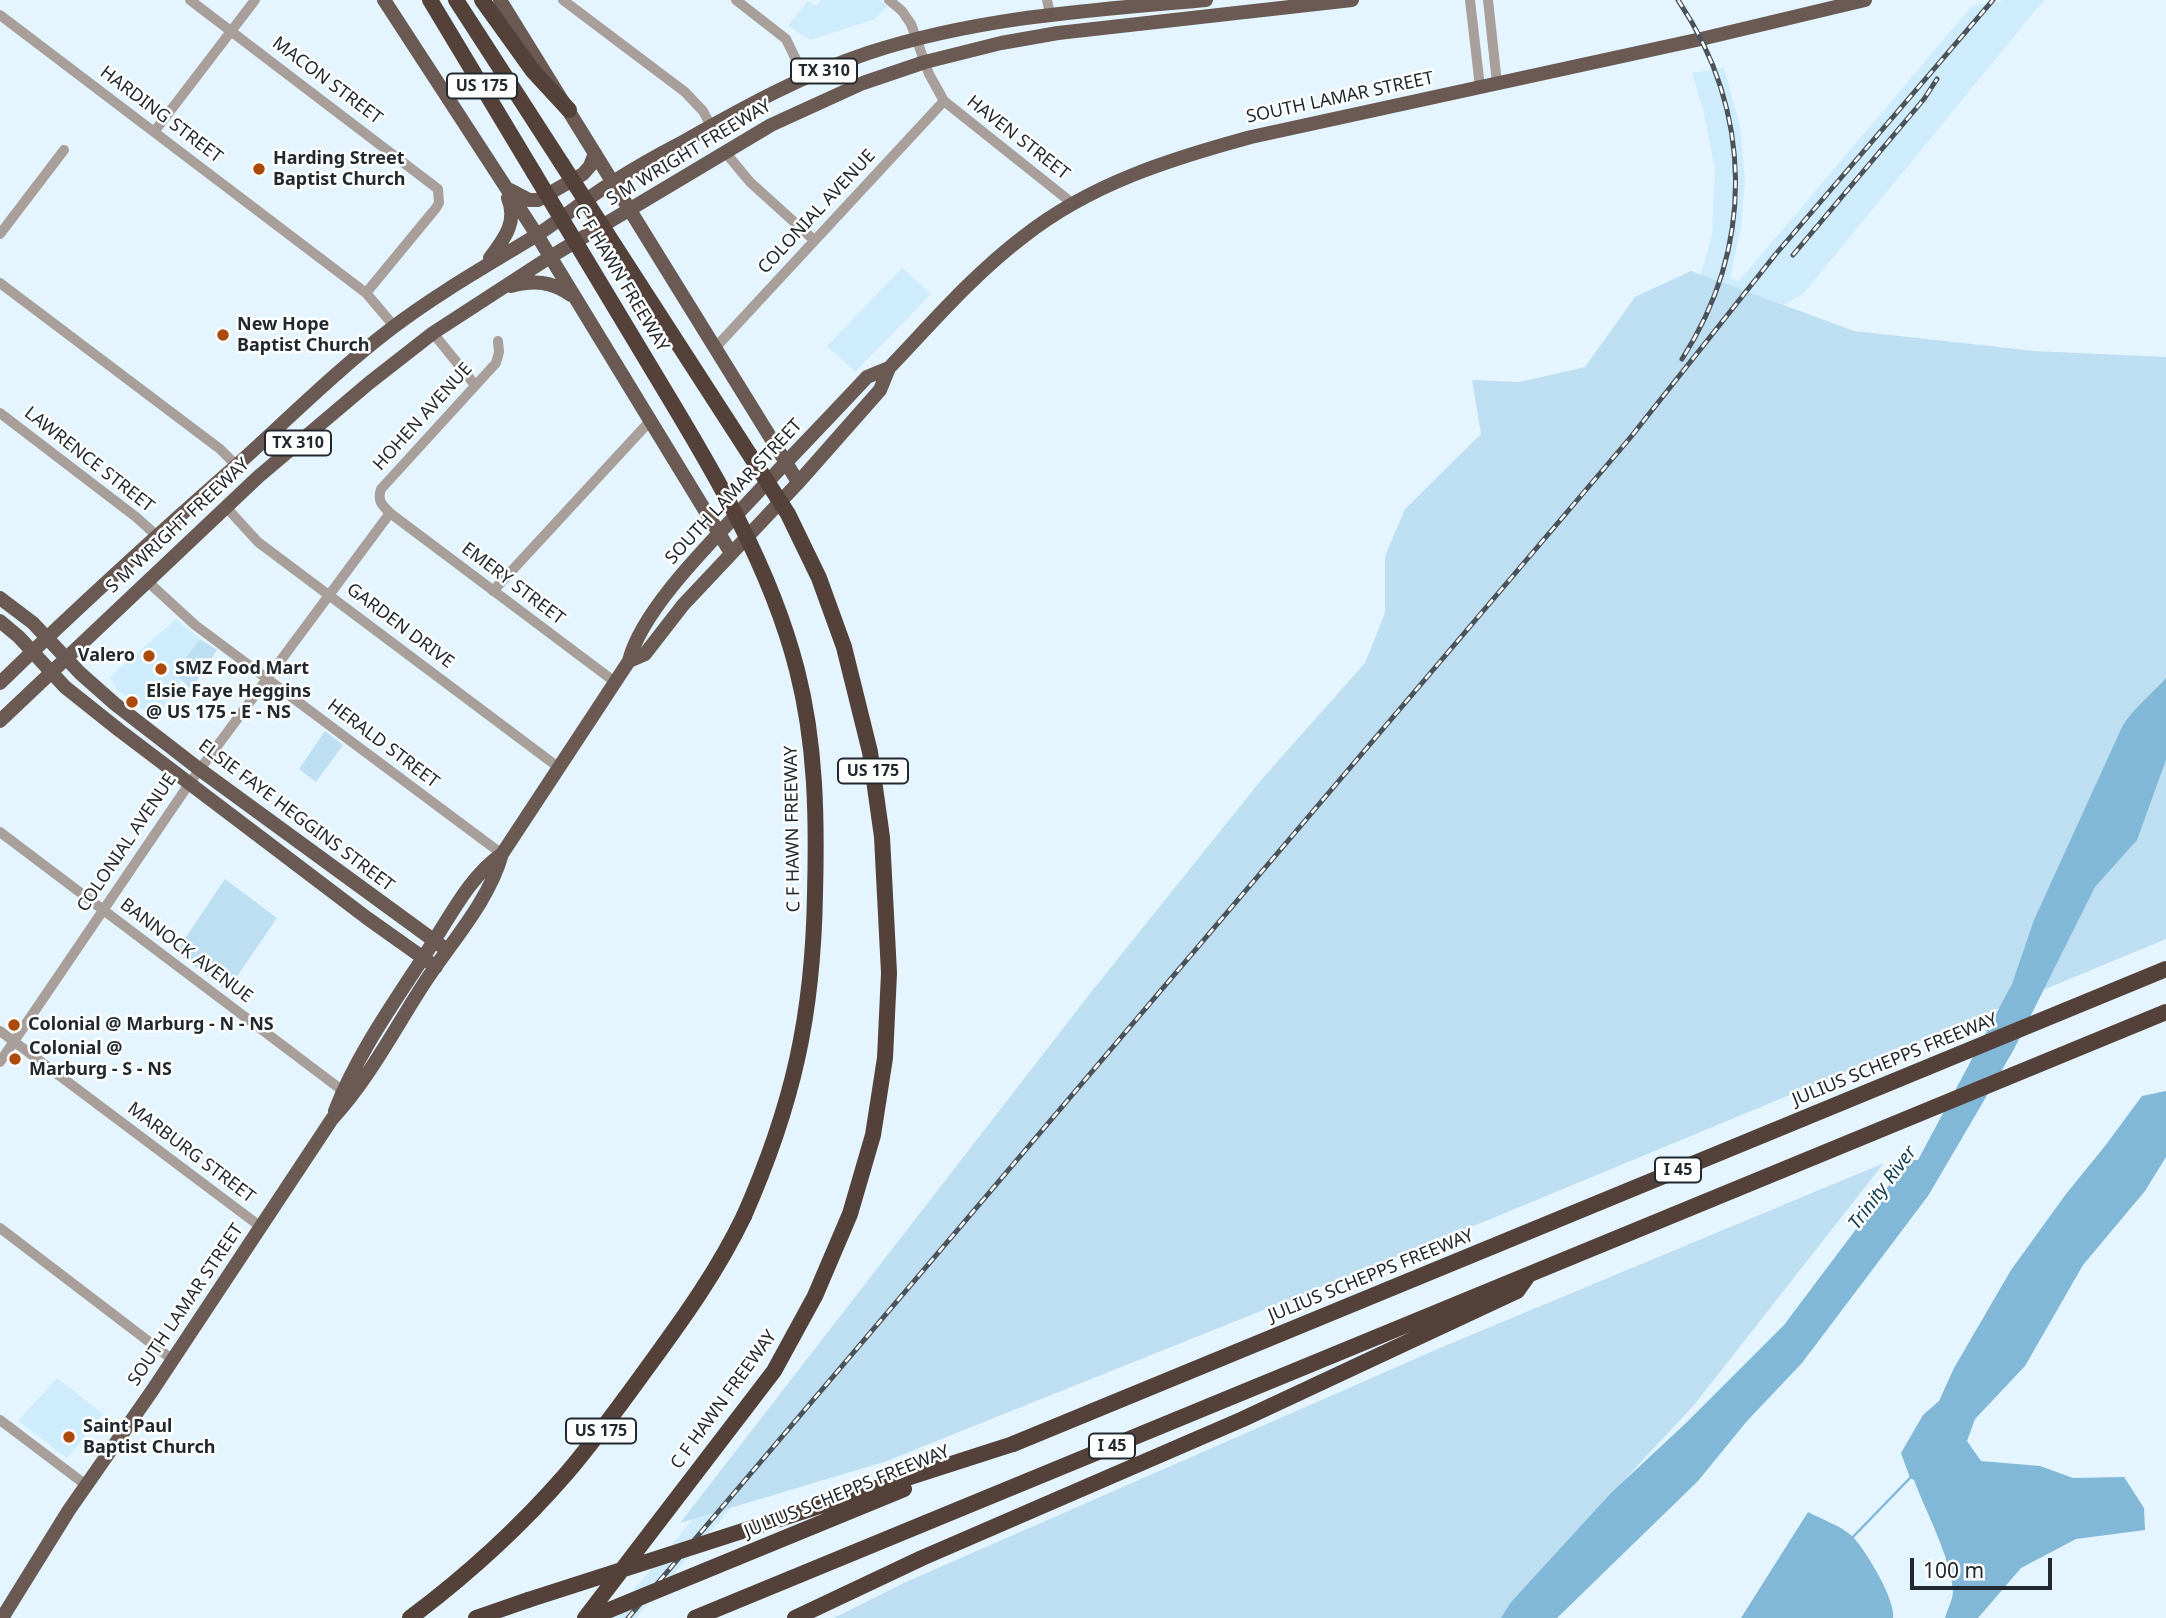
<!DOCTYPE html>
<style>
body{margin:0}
#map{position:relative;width:2166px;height:1618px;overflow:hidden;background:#e4f5ff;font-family:"Noto Sans",sans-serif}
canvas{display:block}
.scale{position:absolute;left:1910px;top:1558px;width:142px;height:32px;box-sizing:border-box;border:4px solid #22292e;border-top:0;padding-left:9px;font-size:21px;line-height:24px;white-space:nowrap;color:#22292e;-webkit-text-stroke:5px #fff;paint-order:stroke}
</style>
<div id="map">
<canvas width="2166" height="1618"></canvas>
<div class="scale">100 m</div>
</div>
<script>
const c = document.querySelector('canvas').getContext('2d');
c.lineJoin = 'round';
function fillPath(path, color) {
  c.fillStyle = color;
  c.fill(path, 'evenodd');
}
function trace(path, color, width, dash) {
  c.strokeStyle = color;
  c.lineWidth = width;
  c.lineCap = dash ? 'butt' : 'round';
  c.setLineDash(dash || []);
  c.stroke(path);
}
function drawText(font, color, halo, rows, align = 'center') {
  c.font = font + ' "Noto Sans",sans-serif';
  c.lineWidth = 5;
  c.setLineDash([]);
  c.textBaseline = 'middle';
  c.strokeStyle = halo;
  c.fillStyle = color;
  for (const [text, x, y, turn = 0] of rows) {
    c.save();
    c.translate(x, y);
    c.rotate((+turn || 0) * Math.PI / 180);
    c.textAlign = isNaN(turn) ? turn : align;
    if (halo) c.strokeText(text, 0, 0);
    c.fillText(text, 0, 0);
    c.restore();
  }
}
fillPath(new Path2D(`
 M821,0H879L887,6L875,19L810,40L788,26L808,1L816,6Z
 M2007,0H2044L1803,294L1717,343L791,1438L636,1618H610L1618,420L1688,323L1712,234L1715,170L1704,113L1692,73L1724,68L1740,126L1745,180L1741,228L1730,278L1739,281L1972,6Z
 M902,268L931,294L855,372L827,346Z
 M176,619L200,639L175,673L182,681L155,719L117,690L110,677Z
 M57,1378L103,1414L67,1458L18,1421Z`), '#cfecfd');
fillPath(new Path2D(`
 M1691,271L1854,331L2035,351L2166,357V939L1493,1218L884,1462L680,1523L1092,991L1262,779L1365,663L1385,613V556L1405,509L1481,434L1472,380L1520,382L1585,367L1635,297Z
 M200,639L217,650L191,689L174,673Z
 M325,731L343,745L316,782L299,769Z
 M225,879L277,918L227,991L176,952Z
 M1884,1163L1694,1405L1511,1602L1506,1618H834L906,1582L1447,1345Z`), '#bedef2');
fillPath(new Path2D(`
 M2166,678V760L2137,840L2095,887L2013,1051L1928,1196L1802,1363L1747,1421L1698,1481L1557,1618H1501L1511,1602L1612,1492L1687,1422L1784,1325L1908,1160H1918L2012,984L2034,920L2122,727C2134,707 2151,695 2166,678Z
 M2166,1091V1157L2145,1191L2083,1265L2025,1366L1975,1419L1967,1441L1981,1461L2040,1466L2073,1478L2124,1477L2144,1508L2145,1530L2076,1539L2021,1568L1978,1618H1945C1947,1610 1953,1600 1953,1591C1950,1555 1927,1515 1914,1480L1910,1478L1901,1453L1923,1415L1939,1401L1954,1368L2011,1270L2066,1194L2105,1146L2142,1096Z
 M1808,1512C1821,1519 1841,1526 1852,1536C1865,1549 1896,1600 1893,1618H1741Z`), '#81b8d7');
trace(new Path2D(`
 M1851,1539L1910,1478`), '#81b8d7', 2.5);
trace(new Path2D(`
 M190,0L438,189L439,203L436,208L366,293
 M563,0L685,92L703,111L711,126
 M736,0L786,39L805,78
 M889,0L902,11L911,24L929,74L944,101L1072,203
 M1047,0L1050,14
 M1470,0L1480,87
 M1488,0L1497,83
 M0,15L366,293L394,326
 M154,132L255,0
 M725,152L750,182L814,240
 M0,234L64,150
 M0,283L220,449L236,465
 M433,333L475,385
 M498,341L499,352L496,363L381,489C377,501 382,505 390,513L615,682
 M715,348L944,101
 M0,413L136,517L156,535
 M226,507L258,542L558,767
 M147,581L195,625L502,854
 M493,591L650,421
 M0,832L347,1094
 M0,1031L261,1227
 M0,1062L189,784L390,513
 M0,1228L173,1360
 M0,1420L86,1485`), '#a89e9a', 10);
trace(new Path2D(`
 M384,0L537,235L731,553
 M500,0L798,482
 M510,190L529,200H538L583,174L590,166L595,153
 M490,258C504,239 518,222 508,198
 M511,286C534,280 551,281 571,295
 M889,368C932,323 973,275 1023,237C1090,184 1170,159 1251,137L1701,39L1865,0
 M0,598L33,623L80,673L115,704L199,769L447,950
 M0,621L19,637L65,687L119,730L367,918L436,967
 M0,683C77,608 156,536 237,465C288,419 337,370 392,328C438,293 488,265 537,235C563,218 587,198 613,182C635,168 658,155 681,143C741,109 802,75 868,53C978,17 1092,10 1206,0
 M0,721L258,477L369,383L433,333L550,257L771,125L863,83L925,62L1001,43L1058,33L1352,0
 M335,1111C358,1052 396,1000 430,947C451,915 470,876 502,854
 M2,1618L69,1510L152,1391L332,1119C369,1079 395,1028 425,982C452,941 489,901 502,854L629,661C641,612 707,546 742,509C784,464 826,421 867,377L889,368L880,390L797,484L683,605L645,654L629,661`), '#6a5a53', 14);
trace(new Path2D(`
 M430,0L534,173
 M456,0L562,164
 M482,0L533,71L569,110
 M1013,1444L2166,969
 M410,1618C466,1576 520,1527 566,1474C596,1439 623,1401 650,1364C685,1316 718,1270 744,1216
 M476,1618L528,1600
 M695,1618L2166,1012
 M795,1618L922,1558L1243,1419L1517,1291L1527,1277`), '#54423a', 16);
const rail = new Path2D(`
 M1678,0C1753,112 1755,245 1682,359
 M1793,255L1924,99L1937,79
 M628,1618L1630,438L1775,255L1993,0`);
trace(rail, '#4a5359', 5);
trace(rail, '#fff', 2.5, [8]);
trace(new Path2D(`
 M562,164L788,514L819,578L844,647L870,752L882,837L889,973L885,1058L873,1135L850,1214L815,1296L774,1371L585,1618
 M534,173C575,242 617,311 659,381C714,472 770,565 797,670C816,744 817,818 815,894C813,1016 793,1105 744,1216
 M528,1600L1013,1444
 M590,1618L904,1489`), '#54423a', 16);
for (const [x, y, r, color] of [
 [259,169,7,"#ac4a0b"],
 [223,335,7,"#ac4a0b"],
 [149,656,7,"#ac4a0b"],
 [161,669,7,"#ac4a0b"],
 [132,702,7,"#ac4a0b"],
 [14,1025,7,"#ac4a0b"],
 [15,1059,7,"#ac4a0b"],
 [69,1437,7,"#ac4a0b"]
]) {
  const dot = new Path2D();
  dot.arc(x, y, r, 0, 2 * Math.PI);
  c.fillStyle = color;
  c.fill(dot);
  trace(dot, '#fff', 2.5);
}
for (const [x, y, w] of [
 [824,71,66],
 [482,86,70],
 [298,443,66],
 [873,771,70],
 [1678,1170,46],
 [601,1431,70],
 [1112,1446,46]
]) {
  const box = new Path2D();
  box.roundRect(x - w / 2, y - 12.5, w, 25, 5);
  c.fillStyle = '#fff';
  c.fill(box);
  trace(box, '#22292e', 2);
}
drawText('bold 16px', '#22292e', null, [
 ["TX 310",824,71],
 ["US 175",482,86],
 ["TX 310",298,443],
 ["US 175",873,771],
 ["I 45",1678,1170],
 ["US 175",601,1431],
 ["I 45",1112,1446]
]);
drawText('18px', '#22292e', '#fff', [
 ["MACON STREET",327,81,37],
 ["SOUTH LAMAR STREET",1340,98,-12],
 ["HARDING STREET",161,115,37],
 ["HAVEN STREET",1018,138,38],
 ["S M WRIGHT FREEWAY",689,153,-31],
 ["COLONIAL AVENUE",817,212,-47],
 ["C F HAWN FREEWAY",621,279,59],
 ["HOHEN AVENUE",423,417,-48],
 ["LAWRENCE STREET",89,460,38],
 ["SOUTH LAMAR STREET",734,492,-47],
 ["S M WRIGHT FREEWAY",178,526,-43],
 ["EMERY STREET",513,584,37],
 ["GARDEN DRIVE",400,626,37],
 ["HERALD STREET",383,744,37],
 ["ELSIE FAYE HEGGINS STREET",296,816,37],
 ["C F HAWN FREEWAY",793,829,-91],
 ["COLONIAL AVENUE",127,843,-56],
 ["BANNOCK AVENUE",186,951,37],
 ["JULIUS SCHEPPS FREEWAY",1895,1060,-22],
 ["MARBURG STREET",191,1153,37],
 ["JULIUS SCHEPPS FREEWAY",1371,1276,-22],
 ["SOUTH LAMAR STREET",186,1305,-56],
 ["C F HAWN FREEWAY",724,1400,-54],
 ["JULIUS SCHEPPS FREEWAY",847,1492,-22]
]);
drawText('bold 18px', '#22292e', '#fff', [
 ["Harding Street",273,159],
 ["Baptist Church",273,180],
 ["New Hope",237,325],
 ["Baptist Church",237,346],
 ["Valero",135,656,"right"],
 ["SMZ Food Mart",175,669],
 ["Elsie Faye Heggins",146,692],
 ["@ US 175 - E - NS",146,713],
 ["Colonial @ Marburg - N - NS",28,1025],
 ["Colonial @",29,1049],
 ["Marburg - S - NS",29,1070],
 ["Saint Paul",83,1427],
 ["Baptist Church",83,1448]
], 'left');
drawText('italic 19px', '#134056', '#fff', [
 ["Trinity River",1883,1188,-53]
]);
</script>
